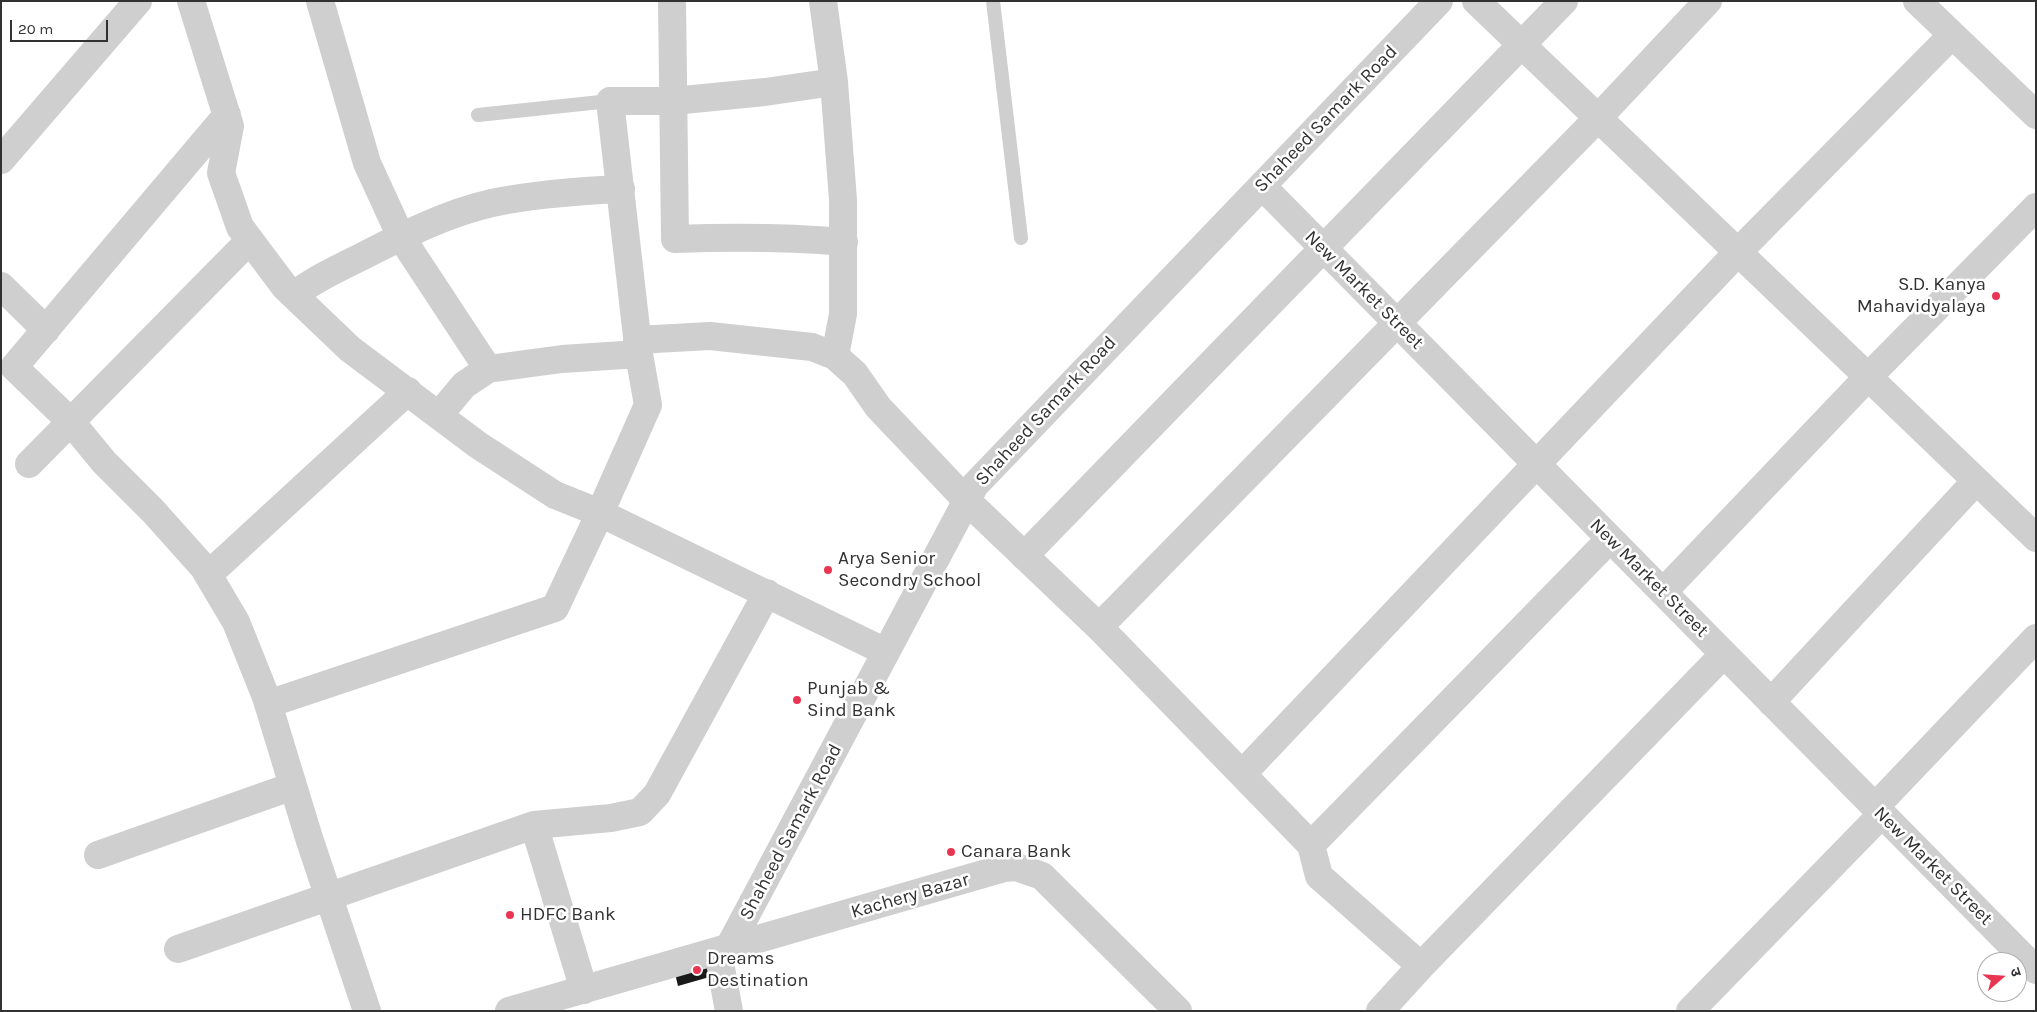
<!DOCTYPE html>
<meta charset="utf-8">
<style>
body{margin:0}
#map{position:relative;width:2037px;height:1012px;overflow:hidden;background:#fff;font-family:Karla,"Noto Sans Devanagari",sans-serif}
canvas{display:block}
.frame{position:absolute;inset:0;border:2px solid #323232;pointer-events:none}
.north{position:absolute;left:1977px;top:952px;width:50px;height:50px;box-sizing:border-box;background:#fff;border:1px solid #adadad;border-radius:50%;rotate:71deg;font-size:14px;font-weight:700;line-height:20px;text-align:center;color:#323232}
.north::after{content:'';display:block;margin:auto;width:18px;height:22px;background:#e83552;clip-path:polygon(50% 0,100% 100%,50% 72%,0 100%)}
.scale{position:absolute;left:10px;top:20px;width:98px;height:22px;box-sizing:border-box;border:2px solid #323232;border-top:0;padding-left:6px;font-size:15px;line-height:18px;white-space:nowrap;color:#323232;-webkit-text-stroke:4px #fff;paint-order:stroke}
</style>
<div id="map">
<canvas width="2037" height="1012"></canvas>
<div class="frame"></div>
<div class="north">उ</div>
<div class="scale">20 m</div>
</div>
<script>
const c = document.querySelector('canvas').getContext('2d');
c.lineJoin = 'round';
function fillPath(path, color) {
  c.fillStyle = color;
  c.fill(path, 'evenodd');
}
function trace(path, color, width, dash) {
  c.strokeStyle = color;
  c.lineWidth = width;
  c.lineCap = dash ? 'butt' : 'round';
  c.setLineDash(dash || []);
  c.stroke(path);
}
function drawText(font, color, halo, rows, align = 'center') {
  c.font = font + ' Karla,sans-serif';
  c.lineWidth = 5;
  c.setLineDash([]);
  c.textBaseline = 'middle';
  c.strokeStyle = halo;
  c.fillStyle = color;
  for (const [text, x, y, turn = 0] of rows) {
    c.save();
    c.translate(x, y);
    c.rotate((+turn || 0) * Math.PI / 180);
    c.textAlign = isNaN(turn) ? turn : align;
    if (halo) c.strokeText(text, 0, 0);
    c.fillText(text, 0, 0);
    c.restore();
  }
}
fillPath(new Path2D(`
 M697,958L720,974L678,986L673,965Z`), '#191919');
trace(new Path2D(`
 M993,1L1021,238
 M478,115L610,101`), '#cfcfcf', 14);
trace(new Path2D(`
 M191,1L230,126L221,173L240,227L285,287L350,349L478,445L555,495L600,513L886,652
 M320,1L367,163L401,237L488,369
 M672,1L675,239C731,237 787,237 844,242
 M823,1L834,82L843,200V314L835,356
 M1476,1L2036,538
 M1917,1L2036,115
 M227,115L14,367L71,422L104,462L153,511L204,568L236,622L266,697L309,838L367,1011
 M1,160L138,1
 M1262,186L2036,970
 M1,286L46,330
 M294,295C315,279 339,268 363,256C404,235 447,213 492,203C534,194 578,191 621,189
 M637,340L710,336L812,347L835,356L855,374L878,407L966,500L1099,627L1311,845L1610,539
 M439,415L464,385L488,369L562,359L639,354
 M29,464L250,240
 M1024,556L1564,1
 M208,575L408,391
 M1663,592L1868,377L2036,207
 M1099,627L1598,118L1708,1
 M1771,702L1976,481
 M268,704L555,608L600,513L648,405L639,354L610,101H673L765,92L834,82
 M1243,773L1738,252L1952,35
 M1875,807L2036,638
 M534,825L584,990
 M1311,845L1319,876L1421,966L1724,654
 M98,855L293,786
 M178,949L534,825L611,818L640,812L657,794L767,593
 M718,952L729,1011
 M1380,1011L1421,966
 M1690,1011L1882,814`), '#cfcfcf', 28);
trace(new Path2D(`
 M728,949L975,485L1439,1
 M509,1011L1004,868L1016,867L1042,876L1178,1011`), '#cfcfcf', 28);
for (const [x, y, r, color] of [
 [1996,296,5,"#e83552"],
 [828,570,5,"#e83552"],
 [797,700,5,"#e83552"],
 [951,852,5,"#e83552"],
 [510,915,5,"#e83552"],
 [697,970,5,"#e83552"]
]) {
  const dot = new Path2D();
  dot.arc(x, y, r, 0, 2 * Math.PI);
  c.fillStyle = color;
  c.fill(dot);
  trace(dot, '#fff', 2);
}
drawText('19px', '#323232', '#fff', [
 ["Shaheed Samark Road",1326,119,-46],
 ["New Market Street",1364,290,45],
 ["Shaheed Samark Road",1046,411,-47],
 ["New Market Street",1649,578,45],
 ["Shaheed Samark Road",791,832,-62],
 ["New Market Street",1933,866,45],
 ["Kachery Bazar",910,896,-16]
]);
drawText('19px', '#323232', '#fff', [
 ["S.D. Kanya",1986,285,"right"],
 ["Mahavidyalaya",1986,307,"right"],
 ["Arya Senior",838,559],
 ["Secondry School",838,581],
 ["Punjab &",807,689],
 ["Sind Bank",807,711],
 ["Canara Bank",961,852],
 ["HDFC Bank",520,915],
 ["Dreams",707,959],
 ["Destination",707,981]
], 'left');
</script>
